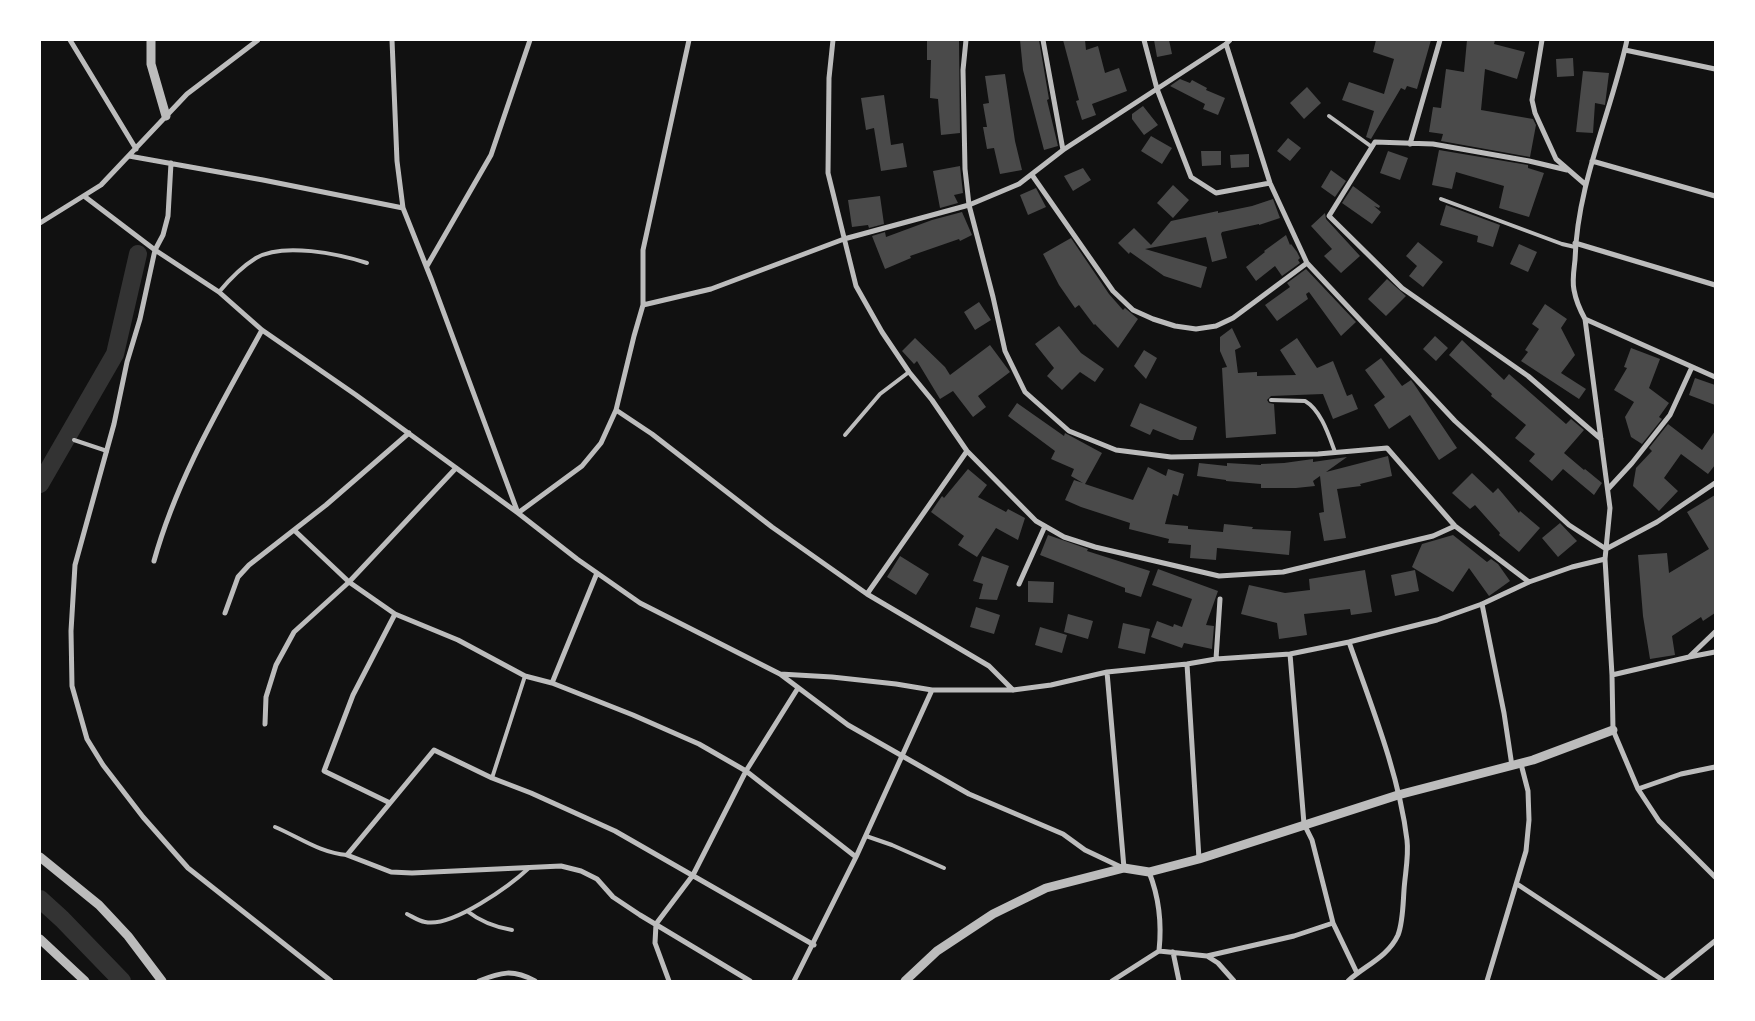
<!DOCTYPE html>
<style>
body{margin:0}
#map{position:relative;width:1755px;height:1021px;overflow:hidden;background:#111;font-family:"Nunito Sans",sans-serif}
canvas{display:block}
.frame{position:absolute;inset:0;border:41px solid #fff;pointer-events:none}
</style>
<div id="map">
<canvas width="1755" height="1021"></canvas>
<div class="frame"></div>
</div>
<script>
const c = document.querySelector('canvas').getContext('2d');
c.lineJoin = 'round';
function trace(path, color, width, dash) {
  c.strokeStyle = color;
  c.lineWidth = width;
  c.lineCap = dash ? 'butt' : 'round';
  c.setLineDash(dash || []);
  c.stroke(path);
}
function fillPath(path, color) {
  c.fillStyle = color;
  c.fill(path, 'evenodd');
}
trace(new Path2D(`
 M40,484L115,354L138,254
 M40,899L62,919L122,981`), '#333', 18);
fillPath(new Path2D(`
 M1020,40H1039L1049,99L1047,100L1058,146L1044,150L1023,70Z
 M1063,40H1085L1086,50L1098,46L1105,73L1119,68L1127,91L1092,104L1096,115L1082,120L1076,101L1079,100Z
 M1154,40H1169L1172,54L1157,57Z
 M1376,40H1431L1417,89L1407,86L1405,90L1401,88L1371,139L1366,137L1374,111L1342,100L1349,82L1384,94L1394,59L1373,52Z
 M1467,40H1495L1494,44L1525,52L1517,79L1485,69L1481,110L1533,119L1536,125L1530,157L1441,141L1443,134L1429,132L1433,107L1441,108L1446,69L1464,72Z
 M927,41H959L960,133L941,135L938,99L930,98L931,60H927Z
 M1573,58L1574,76L1557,77L1556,59Z
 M1583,71L1609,73L1605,105L1595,103L1593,133L1576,132Z
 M1005,74L1015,141L1022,170L1000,174L994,148L987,149L983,127H987L983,104L989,103L985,76Z
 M1180,79L1190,83L1192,80L1207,88L1206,90L1225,98L1218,115L1203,109L1205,104L1170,86Z
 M1307,87L1321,103L1304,119L1290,103Z
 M884,95L891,145L903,143L907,167L881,171L874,128L866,130L861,98Z
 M1143,106L1158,125L1144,135L1132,119V114Z
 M1151,136L1172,148L1162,164L1141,151Z
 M1288,138L1301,148L1290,161L1277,151Z
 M1439,150L1528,165V168L1544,173L1529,217L1499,208L1504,186L1456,172L1452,189L1432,185Z
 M1201,151H1221V165L1202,166Z
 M1388,151L1408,158L1400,180L1380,173Z
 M1249,154V167L1231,168L1230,155Z
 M960,166L963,193L954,195L958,203L940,208L933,171Z
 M1083,168L1091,180L1073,191L1064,176Z
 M1331,170L1346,181L1335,197L1321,187Z
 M1173,185L1189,200L1173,218L1157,203Z
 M1353,186L1380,206L1379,208L1374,206L1381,212L1372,224L1342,203Z
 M1036,188L1046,207L1028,215L1020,195Z
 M880,196L884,224L869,228L868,225L852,227L848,200Z
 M1273,199L1280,218L1259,225V224L1222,232L1221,234L1227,258L1212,262L1206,237L1145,249L1207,267L1201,288L1164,276L1130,252L1129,254L1118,243L1134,228L1151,245L1171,221L1218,211V213L1252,206Z
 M1446,205L1500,225L1493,247L1477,242L1478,236L1440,225Z
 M962,212L972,235L960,241L959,239L910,256L911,258L885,269L872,236L885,232L886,237L932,220Z
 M1325,213L1326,219L1360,256L1341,273L1324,256L1332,249L1311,226Z
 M1286,235L1290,245L1291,244L1297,252L1300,258L1298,260L1300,263L1282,276L1275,266L1256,281L1246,267L1265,252L1264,251Z
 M1071,238L1109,294L1123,310L1125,308L1138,319L1118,348L1095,324L1094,325L1079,305L1075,308L1059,285L1043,254Z
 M1418,242L1443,262L1423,287L1409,276L1417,266L1406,256Z
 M1519,244L1537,252L1528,272L1510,264Z
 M1306,269L1356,322L1341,336L1309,292L1306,294L1308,299L1277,321L1265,305L1290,287L1287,283Z
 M1387,279L1406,296L1386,316L1368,299Z
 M979,302L991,320L975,330L964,312Z
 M1545,304L1567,319L1561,328L1575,355L1561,373L1586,389L1579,399L1521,361L1528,352L1525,350L1539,329L1532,324Z
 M1059,326L1081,353L1104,369L1095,382L1080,372L1062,390L1047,376L1054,368L1035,344Z
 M1232,328L1241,347L1235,350L1238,373L1257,372V376L1296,375L1280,350L1297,338L1317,368L1333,361L1347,396L1352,394L1358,409L1333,419L1323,394L1271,396L1267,400L1269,403L1274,404L1276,434L1226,438L1222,368L1227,367L1220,351V337Z
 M1435,336L1448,348L1436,361L1423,349Z
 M915,338L945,367L950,375L990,345L1010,372L978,396L986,407L973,417L953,391L940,399L917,361L914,364L902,351Z
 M1462,340L1504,380L1509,374L1566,424L1571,419L1584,430L1564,453L1584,470L1585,469L1602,483L1594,495L1563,469L1552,481L1529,461L1535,454L1515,438L1526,425L1491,396L1492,394L1449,355Z
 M1631,348L1660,359L1649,388L1669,403L1659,417L1662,419L1642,444L1631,437L1625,417L1634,402L1614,390L1627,368L1624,367Z
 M1144,350L1157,358L1146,379L1134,366Z
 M1381,358L1402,386L1411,380L1414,384L1457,448L1439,460L1410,415L1389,429L1374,405L1385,397L1365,370Z
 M1695,378L1715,385V405L1689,395Z
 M1017,403L1064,436L1065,433L1102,453L1085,484L1133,500L1148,467L1166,476L1168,469L1184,474L1178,496L1173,494L1165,524L1188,526V529L1223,532L1224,524L1253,527L1252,529L1291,531L1289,555L1217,548L1216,560L1190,558L1191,545L1168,543L1169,539L1129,529L1130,523L1081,507L1065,500L1074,480L1083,483L1071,476L1074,469L1051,459L1055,451L1008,416Z
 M1140,403L1197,427L1193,440H1180L1153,429L1150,435L1130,426Z
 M1668,424L1702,450L1715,431V465L1708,474L1681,454L1664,478L1678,491L1659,511L1633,486L1636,468L1652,451L1649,448Z
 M1388,456L1392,476L1360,484L1361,486L1337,489L1346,538L1324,541L1319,513L1324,512L1320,476L1313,481L1315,486L1296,488H1261V484L1226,481V480L1197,476L1199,463L1227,466V463L1261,465V464L1284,463L1313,459V462L1347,457L1326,472Z
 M968,469L987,485L978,497L1006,512L1008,509L1025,518L1018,540L996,528L977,557L958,545L964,536L931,512L942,496L944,498Z
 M1472,473L1493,493L1498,488L1519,513L1520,511L1540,528L1519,552L1499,535L1500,533L1475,505L1470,509L1452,493Z
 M1715,495V613L1703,621L1701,617L1672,636L1675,655L1650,659L1643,616L1638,555L1667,553L1669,573L1709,549L1687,512Z
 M1560,523L1577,541L1558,557L1542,538Z
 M1048,535L1088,549L1087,551L1150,571L1141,597L1125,592V588L1040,555Z
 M1453,535L1487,562L1491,559L1498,564L1510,581L1489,596L1469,568L1453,592L1412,567L1422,544Z
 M900,556L929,574L916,595L887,577Z
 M982,556L1009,566L997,600L979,599L983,584L973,581Z
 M1158,569L1218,591L1206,625L1214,626L1212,649L1184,643L1182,648L1151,637L1157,621L1173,627L1174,624L1182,627L1192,599L1152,585Z
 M1365,570L1372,612L1351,615L1350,609L1304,614L1307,635L1279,639L1277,623L1241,614L1249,585L1285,593L1310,590L1309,579Z
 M1415,570L1419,591L1395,596L1391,575Z
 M1028,581L1054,582L1053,603L1028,602Z
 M976,607L1000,615L994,634L970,627Z
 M1068,614L1093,621L1088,639L1064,632Z
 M1123,623L1150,629L1145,654L1118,648Z
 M1040,627L1067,635L1062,653L1035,645Z`), '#4a4a4a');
trace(new Path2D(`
 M1329,116L1372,147
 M1441,199L1562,244L1575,247
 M219,292C229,280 243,266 256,258C283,242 339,254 367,263
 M1271,400L1305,401C1321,410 1329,436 1335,452
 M845,435L880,394L909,372
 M74,440L107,451
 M492,778L525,676
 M275,827C299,837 320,853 347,855
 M866,836L892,845L944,868
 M467,911C481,922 494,927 512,930
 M407,914C413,917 419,921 425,922C452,928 511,885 530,867`), '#bcbcbc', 4);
trace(new Path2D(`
 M70,40L136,149
 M392,40L397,161L403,208L432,281L518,513L577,559L640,603L780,674L832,677L896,684L932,690H1013L1051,685L1107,672L1187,664L1216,659L1290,654L1349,642L1437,620L1482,604L1529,582L1572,567L1605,559
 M833,40L829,78L828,173L856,286L882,332L909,372L932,400L967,451L1036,521L1064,537L1095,547L1219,576L1283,572L1433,536L1455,526
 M966,40L963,70L965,169L969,205L993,297L1005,351L1025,392L1069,431L1116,450L1171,457L1318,454L1387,448L1455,526L1529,582
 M1043,40L1063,150
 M1144,40L1157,89L1191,177L1216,193L1270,183
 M1542,40L1532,100L1535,113L1556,159L1586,185
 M1627,40C1611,113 1577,184 1575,260C1574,269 1572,281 1574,290C1576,301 1580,310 1585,319L1610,508L1605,559L1612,675L1613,730L1638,789L1659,821L1715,877
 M1226,44L1270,183L1307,263L1455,421L1569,525L1606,549L1657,522L1715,483
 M1625,50L1715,69
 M1410,144L1440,40
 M129,156L263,180L403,208
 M1592,161L1715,196
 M171,163L168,216L163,235L155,250L140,319L127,362L114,424L75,565L71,631L72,686L87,739L103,765L143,817L188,868L331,981
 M1567,170L1529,161L1433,144L1375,142L1329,216L1402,288L1528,376L1601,439
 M1032,175L1113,291L1133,310L1153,319L1175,326L1196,329L1216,326L1233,318L1307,263
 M84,196L155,250L219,292L262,330L356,395L518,513L582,466L601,443L616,410L634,336L643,305V250L689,40
 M40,223L101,185L187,94L258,40
 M1575,243L1715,285
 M427,266L491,155L530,40
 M643,305L711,289L844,239L969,205L1019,184L1063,150L1226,44L1230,40
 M1585,319L1715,377
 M616,410L652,434L772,527L867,594L989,666L1013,690
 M1608,489L1632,463L1670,415L1692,367
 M294,530L349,582L395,614L458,640L525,676L552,683L633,715L699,744L746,771L856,857
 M154,561C177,478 221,405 262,330
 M1019,584L1045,526
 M867,594L967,451
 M1482,604L1504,713L1512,766
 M225,613L238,577L249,565L326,505L409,433
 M1290,654L1304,824L1312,840L1333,923L1357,973
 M1689,657L1715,652
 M1216,659L1220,599
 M1187,664L1199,859
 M1107,672L1124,868
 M780,674L848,725L969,794L1063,834L1085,850L1123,868
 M1612,675L1689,657L1715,632
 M552,683L597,573
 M265,724L266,697L276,665L294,632L349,582L456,468
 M1638,789L1681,774L1715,767
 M390,803L324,771L353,695L395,614
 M1517,884L1664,981
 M1159,951L1207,956L1218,963L1234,981
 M1173,952L1179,981
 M1207,956L1294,936L1333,923
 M479,981C501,972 513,969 535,981
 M669,981L655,943L656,924L693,875L746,771L798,688
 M750,981L640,915L613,897L597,879L581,871L561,866L412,873L391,872L347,855L434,750L492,778L531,793L615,831L814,945
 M794,981L856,857L932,690
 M1112,981L1159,951C1162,923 1159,897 1149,872
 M1348,981C1364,966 1388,957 1398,935C1403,922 1403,904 1404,890C1405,874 1409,856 1407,840C1399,774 1371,705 1349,642
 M1487,981L1526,851L1529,820L1528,791L1521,764
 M1665,981L1715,941`), '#bcbcbc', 5);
trace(new Path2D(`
 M151,40V64L166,116
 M40,857L99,905L128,936L162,981
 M40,939L85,981
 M905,981L937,951L993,914L1046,888L1124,868L1149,872L1199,859L1398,795L1533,760L1613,730`), '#bcbcbc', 9);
</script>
